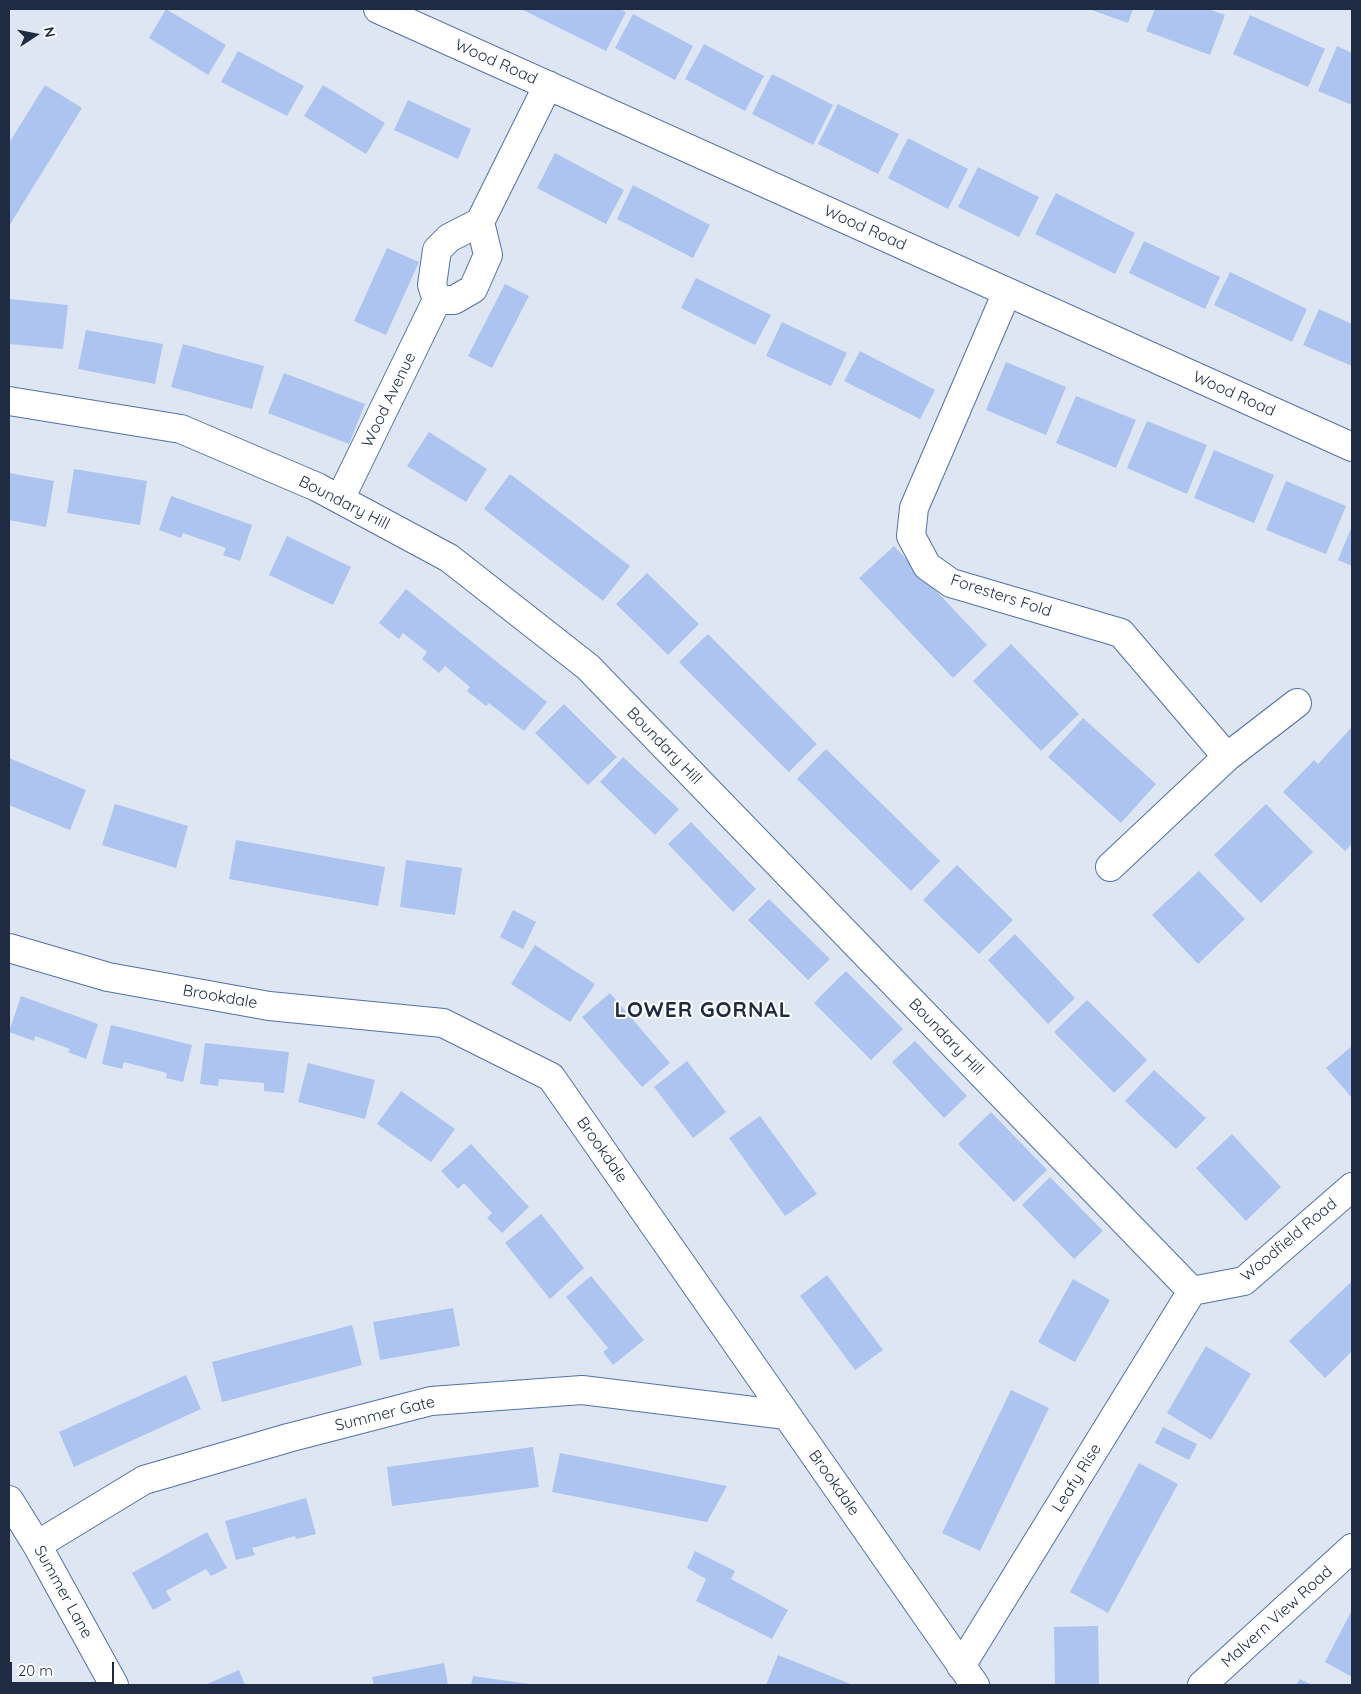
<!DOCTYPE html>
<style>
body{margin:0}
#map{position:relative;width:1361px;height:1694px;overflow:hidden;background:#dfe6f3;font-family:Quicksand,sans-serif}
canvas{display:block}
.frame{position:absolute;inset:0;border:10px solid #1e2b43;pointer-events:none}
.north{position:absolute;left:10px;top:10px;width:50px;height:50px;-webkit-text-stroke:4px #fff;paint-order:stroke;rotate:79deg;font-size:14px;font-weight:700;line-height:20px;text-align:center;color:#1e2b43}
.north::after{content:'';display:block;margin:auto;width:18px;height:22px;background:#1e2b43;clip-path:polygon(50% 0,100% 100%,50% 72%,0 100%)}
.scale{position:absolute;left:10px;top:1662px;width:104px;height:22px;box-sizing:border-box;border:2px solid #1e2b43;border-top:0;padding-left:6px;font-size:15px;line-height:18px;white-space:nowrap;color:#1e2b43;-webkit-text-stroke:4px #fff;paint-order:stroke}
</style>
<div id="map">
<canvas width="1361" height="1694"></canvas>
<div class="frame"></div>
<div class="north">N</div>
<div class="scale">20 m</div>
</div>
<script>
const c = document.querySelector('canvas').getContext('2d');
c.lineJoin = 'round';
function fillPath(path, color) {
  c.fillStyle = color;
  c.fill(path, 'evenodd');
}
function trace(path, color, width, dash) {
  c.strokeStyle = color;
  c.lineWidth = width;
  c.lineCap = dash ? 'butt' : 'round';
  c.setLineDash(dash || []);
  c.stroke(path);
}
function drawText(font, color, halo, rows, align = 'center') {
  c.font = font + ' Quicksand,sans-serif';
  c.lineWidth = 4;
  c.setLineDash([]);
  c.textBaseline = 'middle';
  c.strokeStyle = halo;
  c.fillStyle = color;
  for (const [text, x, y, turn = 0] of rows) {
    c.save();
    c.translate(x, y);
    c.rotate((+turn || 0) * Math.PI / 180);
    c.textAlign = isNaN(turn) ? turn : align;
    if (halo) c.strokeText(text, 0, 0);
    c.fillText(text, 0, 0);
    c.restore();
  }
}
fillPath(new Path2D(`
 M166,9L226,45L208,75L149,38Z
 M521,9H620L626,12L606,51Z
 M1089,9H1133L1128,23Z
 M1155,9H1208L1225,15L1210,55L1146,31Z
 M633,14L693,46L675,80L615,48Z
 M1250,15L1325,49L1308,87L1233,54Z
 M704,44L764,76L745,111L685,79Z
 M1337,46L1352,53V105L1318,91Z
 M238,51L304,86L287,116L221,82Z
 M772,74L833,105L813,145L752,114Z
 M45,85L82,108L9,226V143Z
 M323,85L385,123L366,154L304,116Z
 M408,100L471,129L458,159L394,130Z
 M838,104L899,134L878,174L818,144Z
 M908,138L968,169L948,209L888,178Z
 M555,153L624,190L606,224L537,188Z
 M978,167L1039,197L1019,237L958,207Z
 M633,185L710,225L693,258L617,219Z
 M1056,193L1135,233L1115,274L1035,234Z
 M1144,241L1220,277L1205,309L1129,273Z
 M387,248L419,262L386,335L354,321Z
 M1230,272L1307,309L1292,342L1214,305Z
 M696,278L771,315L755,345L681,308Z
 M505,284L529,296L492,368L468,356Z
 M9,299L68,305L63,349L9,344Z
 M1319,309L1352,324V366L1303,345Z
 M782,322L847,353L831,386L766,356Z
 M86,330L163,344L155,384L78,369Z
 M183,344L264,366L252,409L171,387Z
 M860,351L935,390L920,419L844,381Z
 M1006,362L1066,387L1046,435L986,410Z
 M284,373L365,404L349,444L268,413Z
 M1076,396L1136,420L1116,468L1056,443Z
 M1147,421L1207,445L1187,494L1127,468Z
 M429,432L487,469L466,502L407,466Z
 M1214,450L1274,475L1254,523L1194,498Z
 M74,469L147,481L140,525L67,513Z
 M9,473L54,481L46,527L9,520Z
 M510,474L630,566L603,601L484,509Z
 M1286,481L1346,506L1326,554L1266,530Z
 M171,496L252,525L240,561L223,555L226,548L183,533L181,538L159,530Z
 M1352,526V566L1338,560Z
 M287,536L351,567L333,605L269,575Z
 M894,546L987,645L953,678L859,578Z
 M647,573L699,624L668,655L616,604Z
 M406,589L547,702L524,731L489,703L486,706L467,691L470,687L445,666L439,673L422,659L427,652L403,633L399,639L379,623Z
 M708,634L817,744L789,772L679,662Z
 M1011,644L1079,714L1041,751L973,681Z
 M564,704L617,757L588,785L535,733Z
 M1083,718L1156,784L1121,823L1048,757Z
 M1352,727V844L1345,851L1283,792L1314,760L1318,764Z
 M826,749L940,861L911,891L797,779Z
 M623,757L679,809L655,835L600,782Z
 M9,758L86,790L70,830L9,805Z
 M115,804L188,826L176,868L102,845Z
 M1266,804L1313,852L1261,903L1214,855Z
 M691,822L756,889L733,912L668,844Z
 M236,840L385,867L378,906L229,879Z
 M406,860L462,868L455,915L400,907Z
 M957,865L1013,920L979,954L923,900Z
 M1199,871L1245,919L1198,964L1152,915Z
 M769,899L830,959L808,980L748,920Z
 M513,910L536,922L523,949L500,937Z
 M1015,934L1075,998L1048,1024L988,960Z
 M535,945L595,984L570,1022L511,984Z
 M846,971L903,1029L871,1060L814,1003Z
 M610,993L670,1063L642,1087L582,1017Z
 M21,996L98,1024L86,1059L68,1052L70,1049L35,1036L34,1041L9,1032Z
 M1087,1000L1147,1060L1114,1093L1054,1032Z
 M111,1025L192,1045L183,1082L166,1078L167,1073L124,1062L122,1069L102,1064Z
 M915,1041L967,1096L944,1118L892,1062Z
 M205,1043L289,1052L284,1093L264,1091V1083L219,1079L218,1086L200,1084Z
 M1352,1046V1098L1326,1068Z
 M687,1061L726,1112L693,1138L654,1087Z
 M308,1063L375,1080L365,1119L298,1102Z
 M1154,1070L1206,1118L1176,1149L1125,1101Z
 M401,1091L455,1129L431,1162L377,1124Z
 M991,1112L1047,1170L1014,1202L958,1144Z
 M760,1116L817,1194L785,1216L729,1138Z
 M1232,1134L1281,1187L1246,1221L1196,1168Z
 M471,1144L529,1207L502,1233L487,1218L492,1213L464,1183L458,1189L441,1171Z
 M1050,1177L1103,1231L1074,1259L1022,1205Z
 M541,1214L584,1268L550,1299L505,1243Z
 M827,1275L883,1350L855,1370L800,1296Z
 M591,1276L644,1340L613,1365L603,1352L608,1348L566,1297Z
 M1073,1279L1110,1300L1075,1362L1038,1342Z
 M1352,1281V1351L1325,1378L1289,1341Z
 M453,1308L460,1346L380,1360L373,1322Z
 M352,1325L362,1365L222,1402L212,1362Z
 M1206,1346L1251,1374L1211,1440L1167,1413Z
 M186,1375L201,1409L74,1467L59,1432Z
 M1011,1390L1049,1408L980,1551L942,1533Z
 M1163,1427L1197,1444L1189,1460L1155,1443Z
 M533,1447L539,1487L392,1506L387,1467Z
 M560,1453L727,1486L707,1522L552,1492Z
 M1139,1463L1178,1484L1108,1613L1070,1592Z
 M306,1498L316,1534L296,1539L295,1536L252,1548L255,1555L236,1560L225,1521Z
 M207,1532L227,1568L211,1576L206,1569L166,1591L171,1600L153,1610L132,1573Z
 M695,1551L735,1571L731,1579L788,1610L772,1639L696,1601L706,1579L687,1568Z
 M1352,1610V1677L1325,1662Z
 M1098,1626L1099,1685H1055L1054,1627Z
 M778,1655L853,1685H766Z
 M444,1663L448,1685H374L372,1677Z
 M239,1670L245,1685H205Z
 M473,1676L529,1684V1685H471Z
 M1300,1679L1312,1685H1296Z`), '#acc4ef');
const street = new Path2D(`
 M378,9L1352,447
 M1007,292L914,508L911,536L927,566L951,583L1121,633L1227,757
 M437,300H454L473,289L488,255L480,222
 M9,401L181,429L317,487L449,558L588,667L1192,1291
 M340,499L437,300L432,285L437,250L449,238L480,222L548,85
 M1110,867L1227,757L1297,703
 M9,948L108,977L269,1006L443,1023L551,1077L975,1685
 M1192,1291L1244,1281L1352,1187
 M9,1500L37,1545L114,1685
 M37,1545L144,1480L288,1438L431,1401L582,1390L786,1415
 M961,1666L1192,1291
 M1202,1685L1352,1548`);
trace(street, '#5271a9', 30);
trace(street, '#fff', 28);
drawText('16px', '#1e2b43', '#fff', [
 ["Wood Road",496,62,24],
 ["Wood Road",865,228,24],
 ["Wood Road",1234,394,24],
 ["Wood Avenue",389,400,-64],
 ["Boundary Hill",344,503,27],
 ["Foresters Fold",1001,596,18],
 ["Boundary Hill",664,746,46],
 ["Brookdale",220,997,10],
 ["Boundary Hill",946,1037,46],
 ["Brookdale",602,1150,55],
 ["Woodfield Road",1289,1240,-40],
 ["Summer Gate",385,1414,-14],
 ["Leafy Rise",1077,1478,-58],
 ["Brookdale",834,1483,55],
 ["Summer Lane",63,1592,61],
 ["Malvern View Road",1277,1617,-42]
]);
c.letterSpacing = '1px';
drawText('bold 21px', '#1e2b43', '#fff', [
 ["LOWER GORNAL",703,1011]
]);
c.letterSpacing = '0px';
</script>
